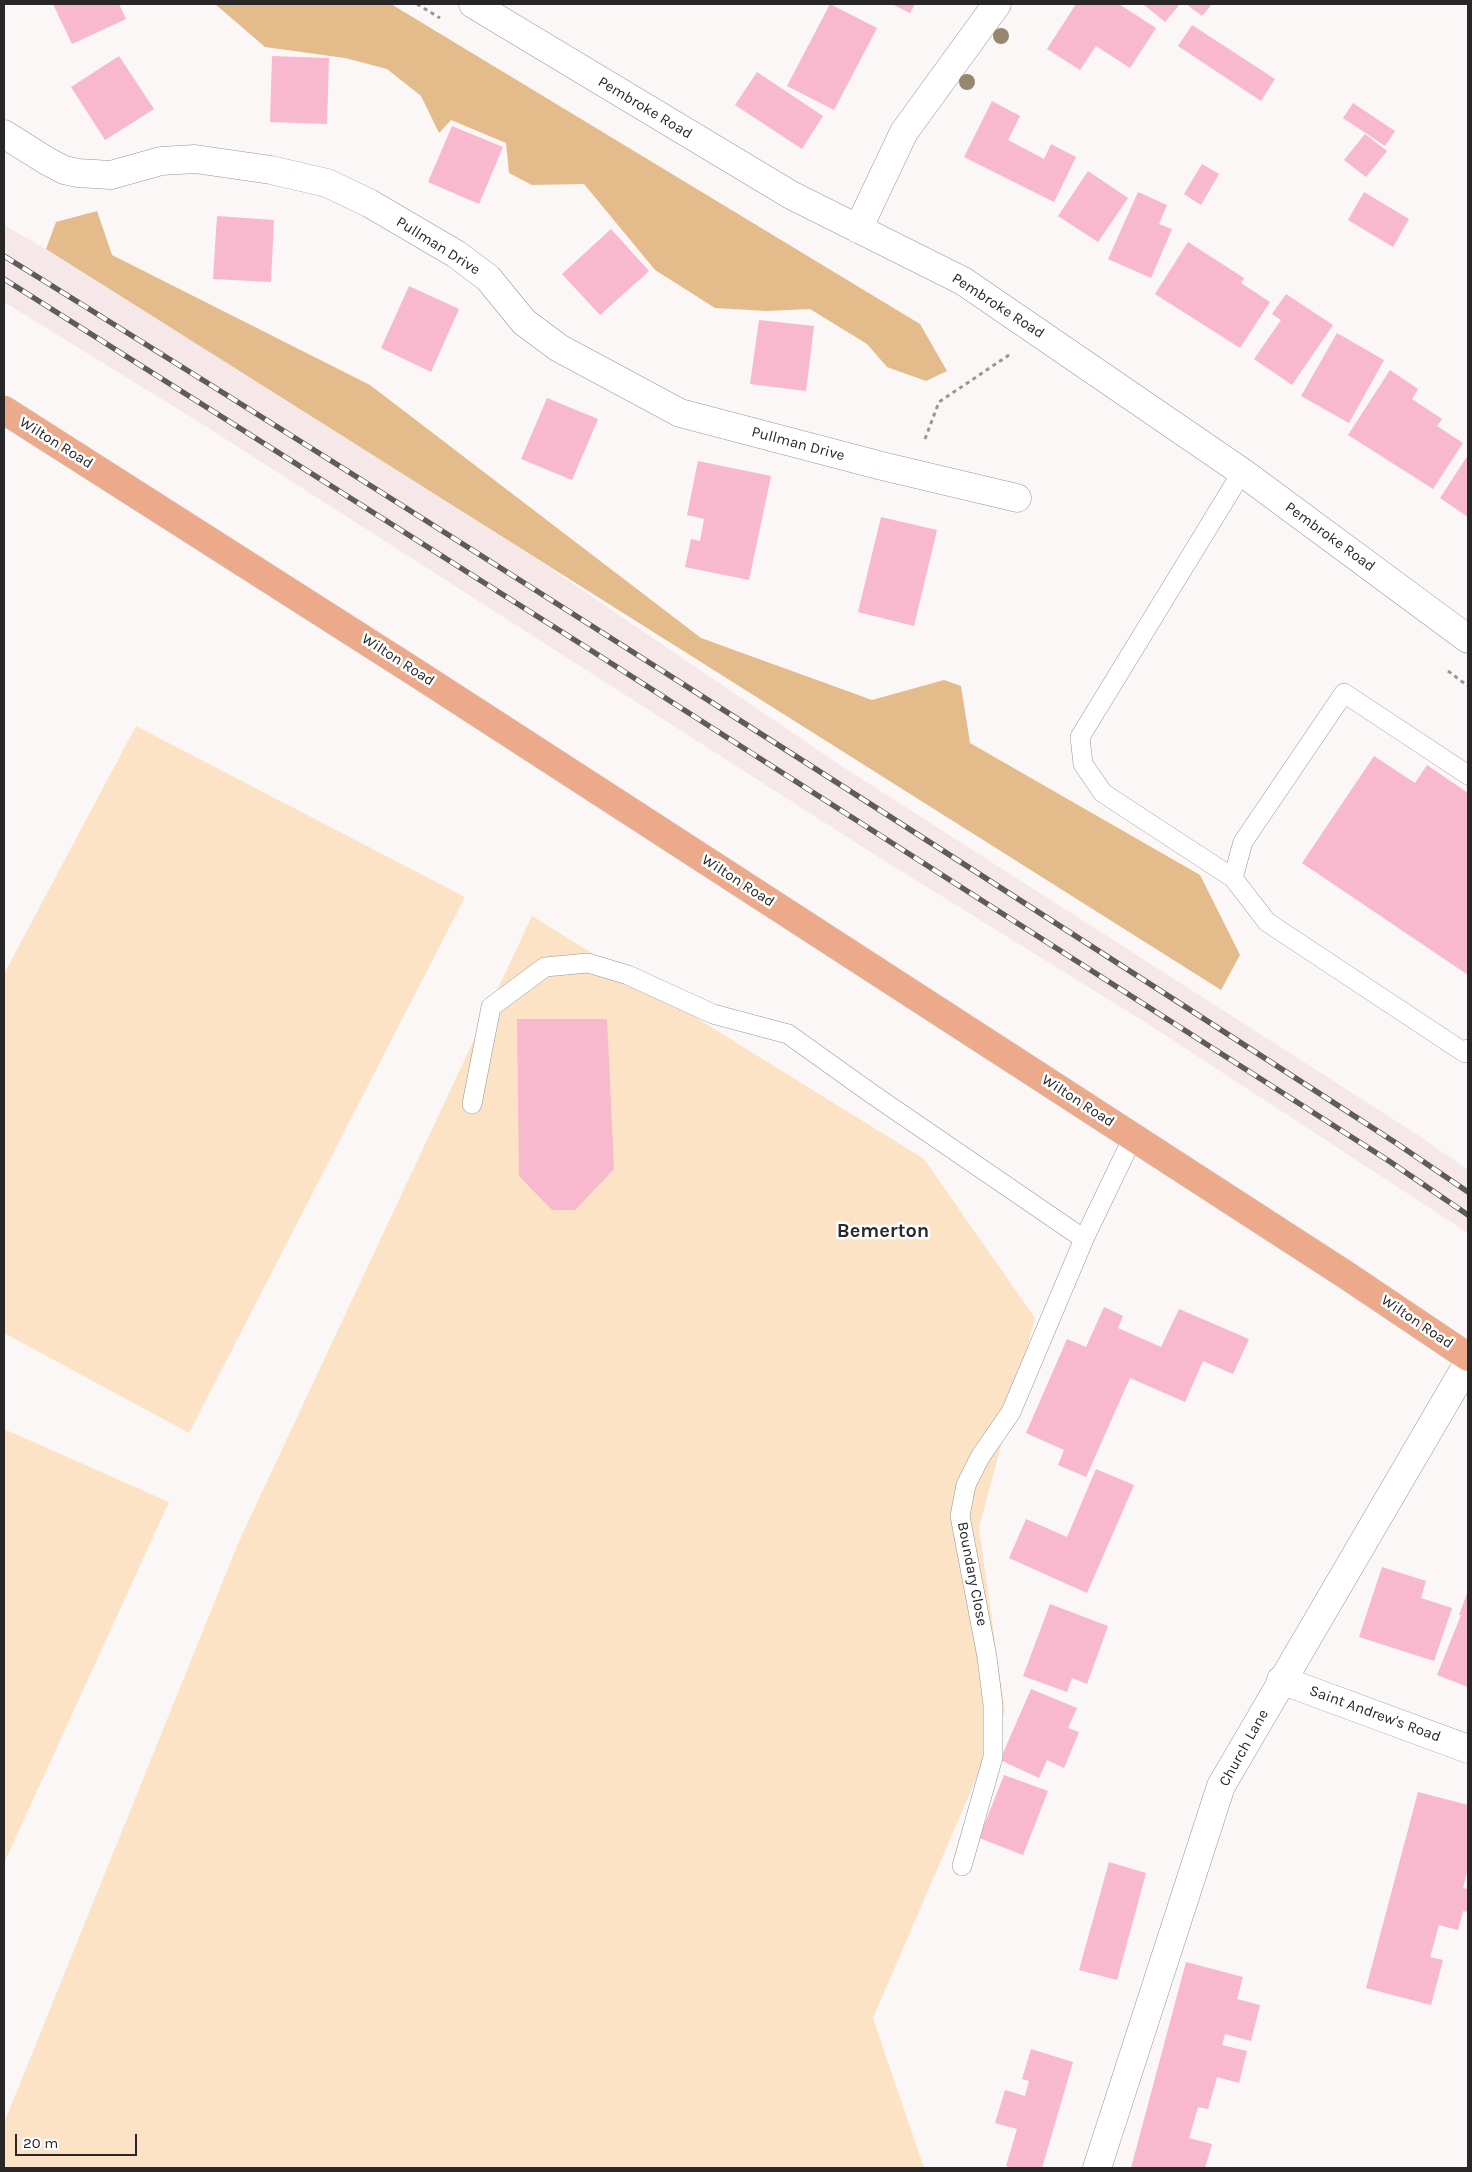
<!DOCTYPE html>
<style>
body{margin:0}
#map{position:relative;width:1472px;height:2172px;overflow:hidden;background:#fbf7f6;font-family:Karla,sans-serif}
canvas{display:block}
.frame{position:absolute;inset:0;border:5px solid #282626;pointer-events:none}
.scale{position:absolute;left:15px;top:2134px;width:122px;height:22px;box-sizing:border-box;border:2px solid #282626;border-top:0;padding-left:6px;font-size:15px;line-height:18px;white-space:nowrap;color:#282626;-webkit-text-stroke:4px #fff;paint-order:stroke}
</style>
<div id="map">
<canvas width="1472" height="2172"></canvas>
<div class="frame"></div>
<div class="scale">20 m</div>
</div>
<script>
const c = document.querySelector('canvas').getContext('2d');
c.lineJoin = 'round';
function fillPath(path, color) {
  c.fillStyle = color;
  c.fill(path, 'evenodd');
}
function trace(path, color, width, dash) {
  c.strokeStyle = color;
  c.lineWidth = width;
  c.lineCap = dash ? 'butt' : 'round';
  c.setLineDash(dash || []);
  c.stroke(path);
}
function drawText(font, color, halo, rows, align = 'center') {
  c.font = font + ' Karla,sans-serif';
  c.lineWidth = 5;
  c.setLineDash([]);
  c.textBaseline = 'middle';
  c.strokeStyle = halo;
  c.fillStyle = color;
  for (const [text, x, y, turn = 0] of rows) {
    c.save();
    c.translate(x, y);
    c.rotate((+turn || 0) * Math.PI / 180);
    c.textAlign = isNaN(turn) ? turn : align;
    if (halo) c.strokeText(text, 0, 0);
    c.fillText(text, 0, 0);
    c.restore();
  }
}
fillPath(new Path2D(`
 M4,225L46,249L532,556L843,767L1421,1137L1468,1170V1233L1148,1024L872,853L202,424L4,302Z`), '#f6e8e8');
fillPath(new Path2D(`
 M136,726L465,897L189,1433L4,1333V974Z
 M532,916L924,1159L1035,1318L979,1528L1005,1712L873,2018L924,2168H4V2123L240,1539Z
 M4,1429L169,1502L4,1863Z`), '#fce3c6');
fillPath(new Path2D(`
 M215,4H391L920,324L947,371L926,381L887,367L867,344L810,309L767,311L715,308L655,270L584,184L532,185L509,173L506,143L451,120L439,133L421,96L387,69L345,58L265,47Z
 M97,211L112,255L370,385L701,638L872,700L944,680L961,686L970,743L1200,875L1240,955L1221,990L46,249L56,222Z`), '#e4bc8b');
fillPath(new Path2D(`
 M53,4H119L126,19L72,44Z
 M830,4L877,28L834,110L787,86Z
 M892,4H915L910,13Z
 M1076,4H1119L1156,28L1130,68L1096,46L1080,70L1047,49Z
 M1143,4H1180L1165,22Z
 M1186,4H1212L1202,16Z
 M1192,25L1275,79L1261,101L1178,46Z
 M119,56L154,109L105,140L71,87Z
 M272,56L329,58L327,124L270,122Z
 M757,72L823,116L802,149L735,105Z
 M992,101L1020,116L1008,140L1044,159L1051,144L1076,157L1054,202L964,157Z
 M1353,103L1395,131L1385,146L1343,118Z
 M452,126L503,147L479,204L428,182Z
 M1365,134L1387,151L1366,177L1344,160Z
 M1202,164L1219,174L1201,205L1184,194Z
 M1088,171L1128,198L1098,242L1058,216Z
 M1138,192L1167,205L1159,224L1172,229L1151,278L1108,259Z
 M1364,192L1409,219L1393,247L1348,220Z
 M217,216L274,220L271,282L213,279Z
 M611,229L649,271L600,315L562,274Z
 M1188,242L1244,278L1241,283L1270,302L1240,348L1155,294Z
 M409,286L459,309L431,372L381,348Z
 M1286,294L1333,325L1292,385L1254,359L1281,320L1272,314Z
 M759,320L814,326L806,391L750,384Z
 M1337,333L1384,360L1349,423L1301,396Z
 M1390,370L1418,389L1412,399L1442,419L1437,426L1463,443L1433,489L1348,435Z
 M547,398L598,419L572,480L521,459Z
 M1468,455V517L1440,498Z
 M698,461L771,476L749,580L685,567L691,539L700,541L704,519L687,515Z
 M881,517L937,530L914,626L858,612Z
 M1374,756L1415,783L1427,765L1468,793V975L1302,863Z
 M517,1019H607L614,1169L575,1210H552L519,1176Z
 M1104,1307L1123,1316L1118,1328L1161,1347L1179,1309L1249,1339L1233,1374L1203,1361L1185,1402L1130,1378L1086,1477L1058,1465L1064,1450L1026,1433L1067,1339L1086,1347Z
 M1096,1469L1134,1485L1087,1593L1009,1558L1026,1519L1067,1537Z
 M1382,1567L1426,1581L1421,1598L1452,1608L1434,1661L1359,1637Z
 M1468,1591V1687L1437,1675L1461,1615H1459Z
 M1050,1604L1108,1626L1087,1684L1072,1678L1067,1692L1023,1676Z
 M1031,1689L1077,1708L1068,1728L1079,1732L1064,1768L1047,1760L1039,1778L1000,1760Z
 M1004,1775L1048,1791L1023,1855L979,1838Z
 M1418,1792L1468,1805V1868L1463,1888L1468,1889V1912L1463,1911L1458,1930L1439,1925L1430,1957L1443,1960L1431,2005L1366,1988Z
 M1109,1862L1146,1873L1117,1980L1079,1970Z
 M1186,1962L1243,1977L1237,1999L1260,2005L1251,2041L1225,2034L1222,2045L1247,2051L1239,2083L1217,2077L1208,2109L1198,2107L1189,2138L1212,2144L1205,2168H1131Z
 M1031,2049L1073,2062L1042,2168H1013L1006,2166L1017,2129L995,2123L1005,2090L1025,2096L1029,2081L1022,2079Z`), '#f8b8cd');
const service = new Path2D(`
 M1242,472L1080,737L1083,764L1103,793L1233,878L1267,922L1465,1053L1468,1049
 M1233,878L1243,842L1344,693L1468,775
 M472,1104L491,1007L545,967L588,963L628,975L713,1014L788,1034L872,1094L1084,1239
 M962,1866L993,1757V1705L987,1657L960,1516L966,1485L980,1457L1011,1412L1084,1239L1133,1137`);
const minor = new Path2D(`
 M473,4L791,195L963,281L1242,472L1468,639
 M4,134L47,161L64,170L78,173L111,175L161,161L195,159L271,170L327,183L369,203L456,254L488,278L524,322L559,348L680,413L882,466L1017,498
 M858,229L904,132L997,4
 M1281,1680L1468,1749
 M1097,2168L1221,1786L1468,1363`);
const trunk = new Path2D(`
 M4,410L421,676L1346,1275L1468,1357`);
trace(service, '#999595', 20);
trace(minor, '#999595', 29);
trace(trunk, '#d4d4d4', 29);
trace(new Path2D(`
 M417,4L440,18
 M925,439L939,402L1009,355
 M1448,671L1468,686`), '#999695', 3, [4, 4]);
trace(service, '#fff', 19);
trace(minor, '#fff', 28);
trace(trunk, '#ecaa8a', 28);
const rail = new Path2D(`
 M4,256C471,546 934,844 1396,1143L1468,1192
 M4,279L581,644L1389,1161L1468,1215`);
trace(rail, '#5e5c5b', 5.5);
trace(rail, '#fff', 4, [11]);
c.fillStyle = '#978770';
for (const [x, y] of [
 [1001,36],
 [967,82]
]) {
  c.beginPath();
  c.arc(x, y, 8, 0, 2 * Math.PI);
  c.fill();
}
drawText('15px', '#282626', '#fff', [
 ["Pembroke Road",645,108,31],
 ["Pullman Drive",438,246,32],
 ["Pembroke Road",998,306,33],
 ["Wilton Road",56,443,32],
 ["Pullman Drive",798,444,15],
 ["Pembroke Road",1330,537,36],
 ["Wilton Road",398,660,33],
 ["Wilton Road",738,881,33],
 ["Wilton Road",1078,1101,33],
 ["Wilton Road",1417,1322,34],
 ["Boundary Close",972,1574,79],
 ["Saint Andrew's Road",1375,1714,20],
 ["Church Lane",1244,1748,-61]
]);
drawText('bold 20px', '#2d2a2a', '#fff', [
 ["Bemerton",883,1231]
]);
</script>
